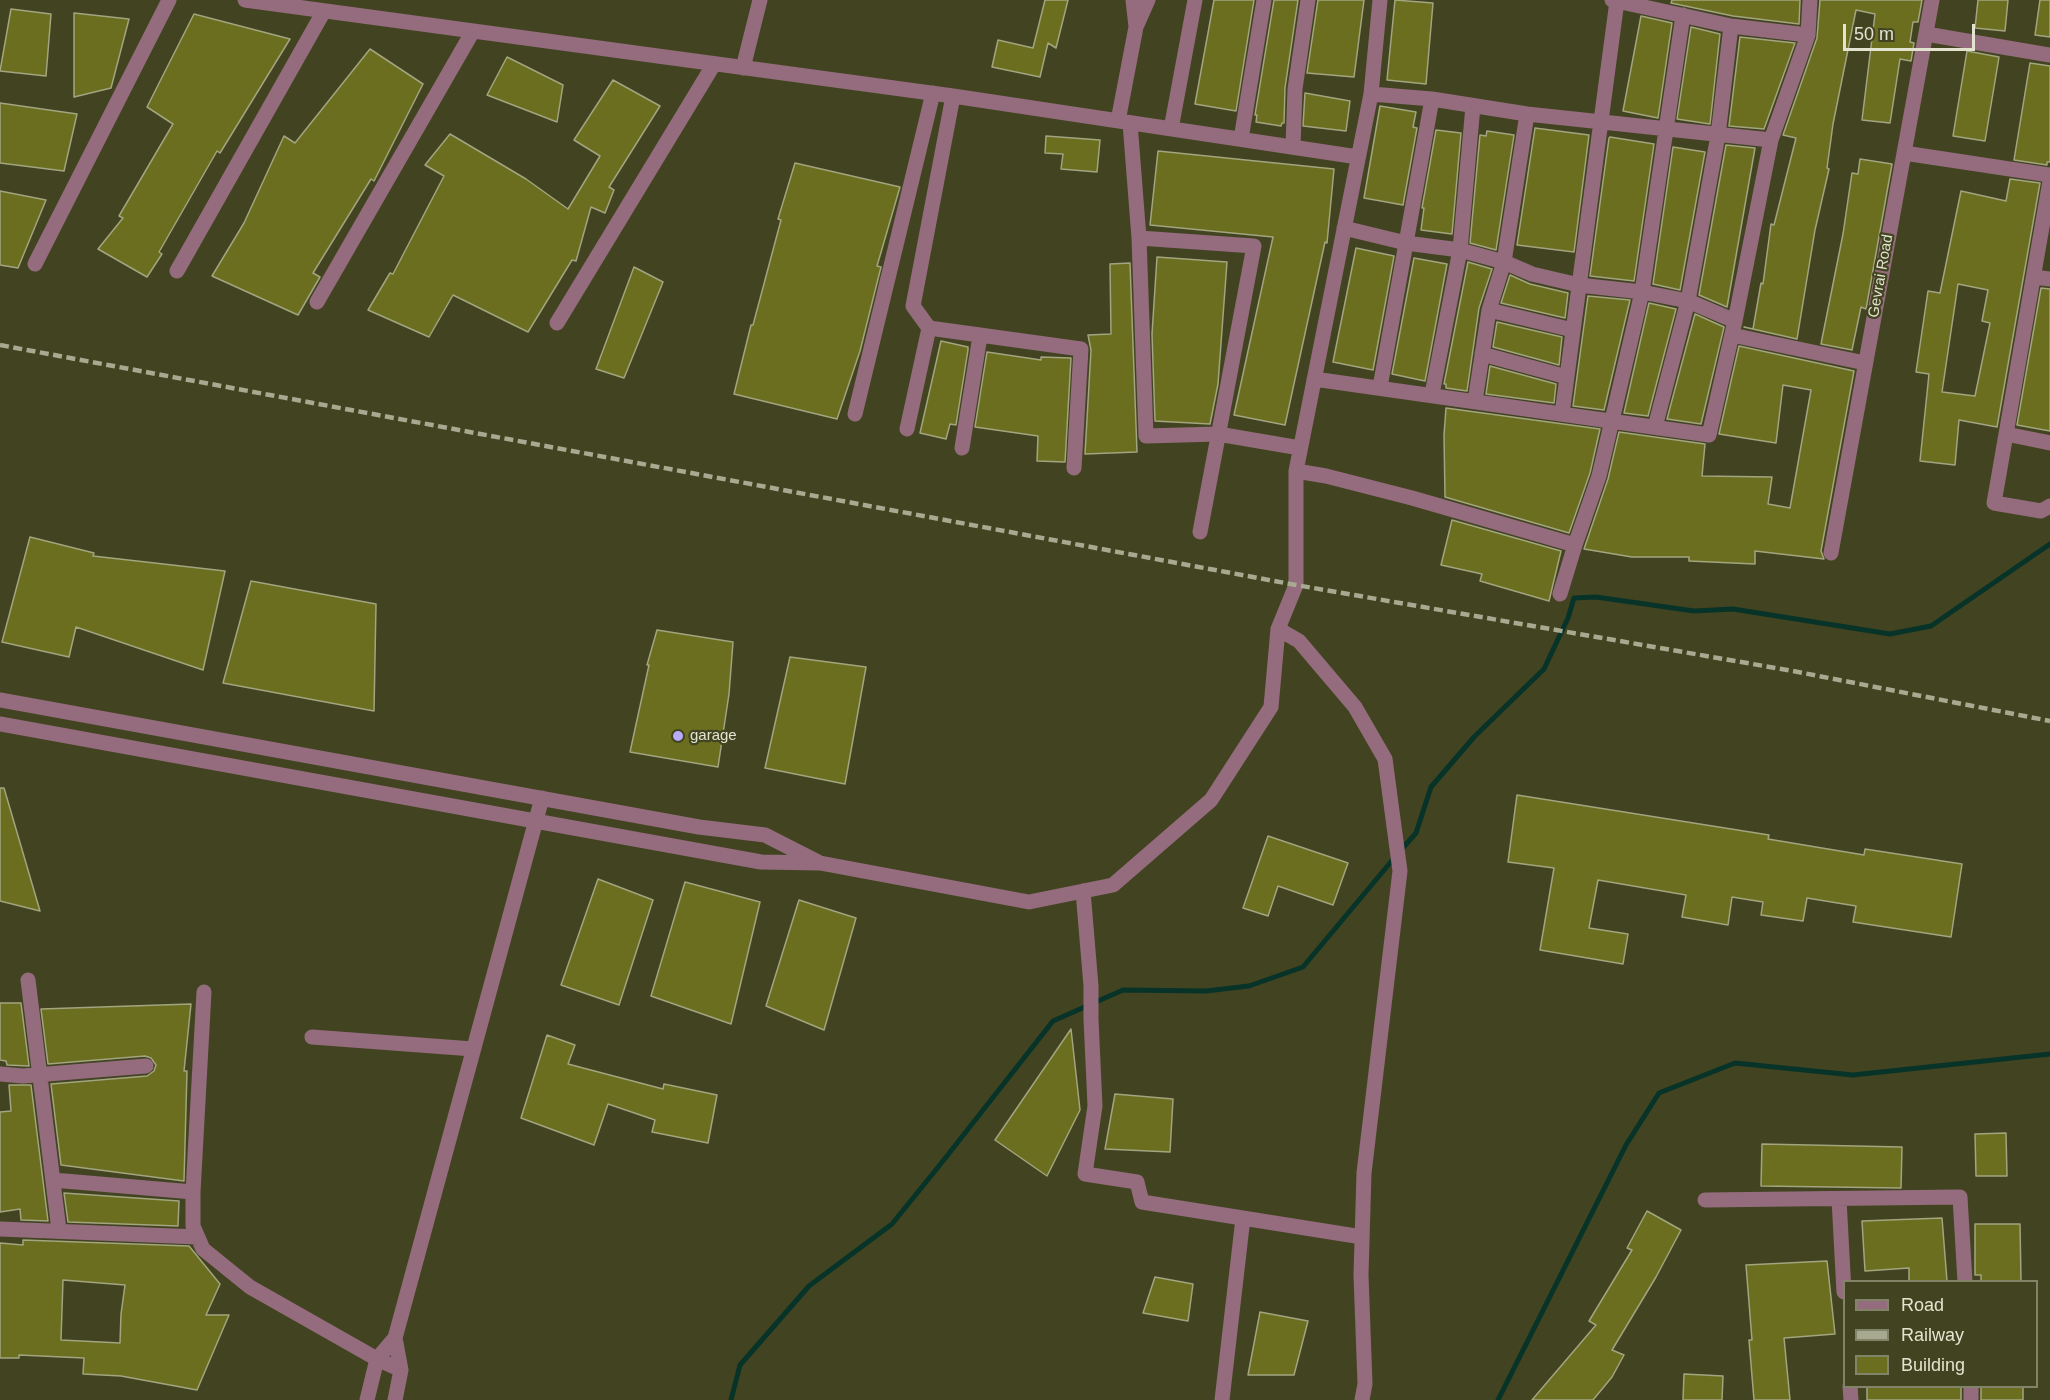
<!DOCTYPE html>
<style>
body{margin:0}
#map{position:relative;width:2050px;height:1400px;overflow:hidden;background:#424421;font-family:Arial,sans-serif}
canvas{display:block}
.legend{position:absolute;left:1843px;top:1280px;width:195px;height:108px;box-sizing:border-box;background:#424421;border:2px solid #828467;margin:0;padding:8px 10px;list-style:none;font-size:18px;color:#e2e4d0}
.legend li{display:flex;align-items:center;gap:12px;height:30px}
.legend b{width:30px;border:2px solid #828467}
.scale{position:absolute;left:1843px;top:24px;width:132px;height:27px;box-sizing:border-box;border:3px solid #e2e4d0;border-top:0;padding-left:8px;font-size:18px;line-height:21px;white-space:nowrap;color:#e2e4d0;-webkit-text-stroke:4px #424421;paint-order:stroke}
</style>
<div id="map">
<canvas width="2050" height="1400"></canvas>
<ul class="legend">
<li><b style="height:8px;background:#946c7d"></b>Road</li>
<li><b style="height:8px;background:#a7a990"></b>Railway</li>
<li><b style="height:16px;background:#6a6e1e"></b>Building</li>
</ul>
<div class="scale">50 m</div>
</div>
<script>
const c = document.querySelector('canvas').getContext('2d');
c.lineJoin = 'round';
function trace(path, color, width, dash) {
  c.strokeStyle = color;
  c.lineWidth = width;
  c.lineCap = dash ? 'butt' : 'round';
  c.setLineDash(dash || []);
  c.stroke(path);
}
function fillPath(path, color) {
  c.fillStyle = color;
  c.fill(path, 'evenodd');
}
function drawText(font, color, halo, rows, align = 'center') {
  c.font = font + ' Arial,sans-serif';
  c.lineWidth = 4.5;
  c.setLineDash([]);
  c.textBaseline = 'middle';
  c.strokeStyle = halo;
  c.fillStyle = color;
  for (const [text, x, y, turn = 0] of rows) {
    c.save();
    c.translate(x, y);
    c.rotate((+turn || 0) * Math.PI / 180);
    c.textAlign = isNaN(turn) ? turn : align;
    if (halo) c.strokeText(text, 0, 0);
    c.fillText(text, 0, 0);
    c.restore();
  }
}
trace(new Path2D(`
 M1401,850L1416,833L1431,787L1474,737L1544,669L1568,618L1574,598L1596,597L1694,611L1733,609L1890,634L1931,626L2050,544
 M731,1400L740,1365L809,1286L892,1224L943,1161L1053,1021L1123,990L1206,991L1249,986L1303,967L1395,857
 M1498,1400L1626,1145L1659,1093L1735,1063L1853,1075L2050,1054`), '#083328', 5);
const building = new Path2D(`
 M1045,0H1068L1056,48L1048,43L1040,77L992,67L998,40L1033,48Z
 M1214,0H1254L1236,111L1195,104Z
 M1274,0H1298L1285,88L1284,123H1282L1281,126L1256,122L1257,115H1255Z
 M1318,0H1364L1354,77L1307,73Z
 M1395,0L1433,3L1426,84L1387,80Z
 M1672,0H1800L1799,24L1733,16L1671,3Z
 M1820,0H1922L1918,22H1913L1910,42L1914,43L1911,61L1900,59L1890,123L1862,120L1875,14L1856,10L1833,124L1827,168L1829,169L1815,230L1797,339L1744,327L1753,329L1761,283L1763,284L1771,224L1774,225L1796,138L1783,135L1817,38Z
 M1978,0H2008L2005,31L1975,28Z
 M2040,0H2050V37L2035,35Z
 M11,9L51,14L46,76L0,71Z
 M74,13L129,19L111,88L74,97Z
 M194,14L290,39L220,153L217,151L159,252L162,254L147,277L98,249L123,218L119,216L173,124L147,107Z
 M1641,16L1672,23L1658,118L1623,111Z
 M1691,27L1720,34L1710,124L1677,119Z
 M1740,37L1795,43L1764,129L1729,126Z
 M370,49L423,84L374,181L371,179L313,273L320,277L298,315L212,276L244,223L284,136L295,143Z
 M1967,51L1999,57L1985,141L1953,136Z
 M507,57L563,85L557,122L487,95Z
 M2030,63L2050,66V162H2047V165L2014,160Z
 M613,80L660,106L609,187L614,190L605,213L591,207L576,261L572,260L528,332L453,295L429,337L368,310L390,273L393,274L444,176L425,165L450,134L526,179L568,209L600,156L574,140Z
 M1305,93L1350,101L1346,131L1303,126Z
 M0,103L77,114L64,171L0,163Z
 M1380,106L1416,112L1413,127L1417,128L1403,205L1364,198Z
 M1535,128L1589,135L1574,252L1517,245Z
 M1436,130L1461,133L1452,234L1421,230L1424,208H1422Z
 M1487,131L1514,135L1496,250L1470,243L1480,135L1486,136Z
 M1046,136L1100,140L1097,172L1061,169L1063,154L1045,153Z
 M1610,137L1654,144L1634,281L1590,276L1609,138Z
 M1726,145L1755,148L1727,307L1699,295Z
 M1673,147L1705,152L1680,290L1653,284Z
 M1158,151L1334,169L1327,243L1325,242L1285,425L1234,415L1273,237L1150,225Z
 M1860,159L1892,164L1866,309L1861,307L1852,350L1821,344L1843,234L1852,173L1858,174Z
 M795,163L900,187L877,266L881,267L860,351L837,419L734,394L751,325H753L781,220L778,219Z
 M2010,179L2040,183L1997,427L1959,420L1955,465L1920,461L1929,374L1916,372L1928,291L1940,293L1961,191L2006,201ZM1958,284L1988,290L1982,321L1990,323L1975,396L1942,392Z
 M0,191L46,200L18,268L0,265Z
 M1356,248L1394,256L1373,370L1333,362Z
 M1157,257L1227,262L1218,384L1210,424L1155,421L1152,334Z
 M1414,258L1447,264L1425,381L1392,374Z
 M1468,262L1492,269L1479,308L1467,391L1446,388V384H1444Z
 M1130,263L1137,452L1085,454L1091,350L1088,335L1111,334L1110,264Z
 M634,267L663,282L624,378L596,369Z
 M1510,275L1530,284L1568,293L1565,318L1501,303Z
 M2041,288L2050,289V431L2017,425Z
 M1588,296L1630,300L1604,410L1573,406Z
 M1649,303L1676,309L1648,416L1624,413Z
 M1695,314L1724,327L1701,424L1667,419Z
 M1497,322L1562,337L1559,365L1493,347Z
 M941,341L968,347V350L956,425L950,424L946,439L920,433Z
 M1739,346L1854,371L1821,551L1824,559L1755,551V564L1689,561V557H1632L1584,549L1608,479L1619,432L1705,444L1702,476L1772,477L1768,504L1790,508L1811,390L1783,385L1776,443L1719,434Z
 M987,352L1041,360V357L1071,358L1065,462L1037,461L1038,436L975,427Z
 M1490,366L1556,384L1554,403L1486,394Z
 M1446,408L1600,429L1590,473L1569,533L1445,497L1444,435Z
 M1452,520L1561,551L1549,601L1480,581L1482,574L1441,565Z
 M30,537L94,553L93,556L225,571L203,670L76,627L69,657L2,642Z
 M251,581L376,604L374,711L223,683Z
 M657,630L733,642L729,694L718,767L630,752L649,665H647Z
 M790,657L866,667L845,784L765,768Z
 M0,788H4L40,911L0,901Z
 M1517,795L1769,835L1768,839L1864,855L1865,849L1962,864L1951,937L1853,922L1856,906L1807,898L1803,921L1761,915L1763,902L1732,897L1728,925L1682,917L1686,895L1598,880L1589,928L1628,934L1623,964L1540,950L1554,868L1508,862Z
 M1268,836L1348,863L1333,905L1278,886L1268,916L1243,908Z
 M598,879L653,900L619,1005L561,985Z
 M685,882L760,902L731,1024L651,996Z
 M799,900L856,918L824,1030L766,1006Z
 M0,1003H21L29,1066L7,1065L6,1061L0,1060Z
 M191,1004L184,1071H187L184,1181L61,1165L51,1084L147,1076L154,1071L156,1065L151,1058L145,1056L48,1064L41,1009Z
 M1071,1029L1080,1110L1047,1176L995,1140Z
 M547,1035L575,1045L568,1064L663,1089L664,1084L717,1095L708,1143L652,1132L655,1120L608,1104L594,1145L521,1118Z
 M9,1085H31L48,1221L21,1220L20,1209L0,1212V1112L11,1111Z
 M1115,1094L1173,1099L1170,1152L1105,1149Z
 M2006,1133L2007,1176H1976L1975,1134Z
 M1762,1144L1902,1147L1901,1188L1761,1186Z
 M64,1193L179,1201L178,1226L68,1222Z
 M1647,1211L1681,1230L1656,1277L1612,1350L1624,1355L1612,1377L1593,1400H1532L1596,1325L1589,1321L1632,1250L1627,1248Z
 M1942,1218L1947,1281H1909V1268L1865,1271L1862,1221Z
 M1975,1224H2020L2021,1281H1981V1275H1975Z
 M23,1240L189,1246L220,1284L206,1315H229L197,1390L121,1376L83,1374L84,1358L19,1355V1358H0V1243L23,1245ZM63,1280L125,1285L121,1314L120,1343L61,1340Z
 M1827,1261L1835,1334L1784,1338L1790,1400H1754L1749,1340H1752L1746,1265Z
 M1155,1277L1193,1284L1188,1321L1143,1313Z
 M1260,1312L1308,1321L1294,1375H1248Z
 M1684,1374L1723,1376L1722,1400H1683Z
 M1867,1386H1961V1400H1867Z
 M1981,1386H2023V1400H1981Z`);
fillPath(building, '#6a6e1e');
trace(building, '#a2a57f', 1.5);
trace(new Path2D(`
 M245,0L953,96L1358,157
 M1133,0L1136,27
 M1612,0L1731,26L1808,35
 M1926,34L2050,55
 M743,68L760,0
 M1371,94L1432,99L1527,114L1771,140
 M953,96L913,306L929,328L1081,349L1074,468
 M1118,121L1136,27L1148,0
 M1130,123L1139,238L1146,436L1218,434L1300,448
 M1171,129L1195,0
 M1241,139L1264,0
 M1293,146L1295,89L1308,0
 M1904,153L2050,175
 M2050,181L1994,503L2041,511L2050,506
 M1344,228L1406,243L1460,250L1504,262L1532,274L1579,285L1642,292L1688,301L1735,321
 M1139,238L1254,246L1200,532
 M35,264L169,0
 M177,271L324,11
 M2034,277L2050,279
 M317,302L473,31
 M1489,310L1573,330
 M557,323L714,64
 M1732,335L1865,363
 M1482,354L1567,377
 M1314,379L1709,435L1735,321L1771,140L1808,35L1810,0
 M1380,387L1432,99
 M1432,394L1460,250L1473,106
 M1475,401L1489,310L1504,262L1527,114
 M855,414L933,93
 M1562,414L1617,1
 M1655,427L1688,301L1718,135L1731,26
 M907,429L929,328
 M2006,434L2050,443
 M962,448L980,336
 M1296,471L1326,476L1412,498L1575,545L1599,476L1642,292L1683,15
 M1831,553L1932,0
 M1560,594L1575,545
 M1278,629L1299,641L1355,707L1385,759L1400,871L1364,1173L1361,1275L1365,1384L1362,1400
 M0,700L699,827L765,835L818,862
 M0,724L761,862L820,863L1029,902L1113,885L1211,800L1271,707L1278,629L1296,585V471L1371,94L1380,0
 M1083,891L1091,986V1019L1095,1106L1085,1174L1137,1182L1142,1202L1362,1237
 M28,980L59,1230
 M204,992L193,1192V1226L203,1249L250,1287L377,1359L401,1370
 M312,1037L473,1049
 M0,1074L23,1076L146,1066
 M53,1180L193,1192
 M1839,1199L1844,1292
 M1705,1200L1960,1197L1965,1282
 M0,1229L198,1237
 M1850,1386L1851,1400
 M1971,1386V1400
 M367,1400L377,1359L395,1338
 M395,1400L401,1370L395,1338L542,798
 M1222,1400L1243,1218`), '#946c7d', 15);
trace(new Path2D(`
 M0,345L1296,585L1793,671L2050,721`), '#a7a990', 4.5, [9, 4.5]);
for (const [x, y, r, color] of [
 [678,736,6,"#b8abf7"]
]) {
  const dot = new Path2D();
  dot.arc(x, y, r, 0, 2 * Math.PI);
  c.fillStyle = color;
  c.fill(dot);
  trace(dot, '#424421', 2);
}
drawText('15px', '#e2e4d0', '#424421', [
 ["Gevrai Road",1881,276,-80]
]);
drawText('15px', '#e2e4d0', '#424421', [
 ["garage",690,736]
], 'left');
</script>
